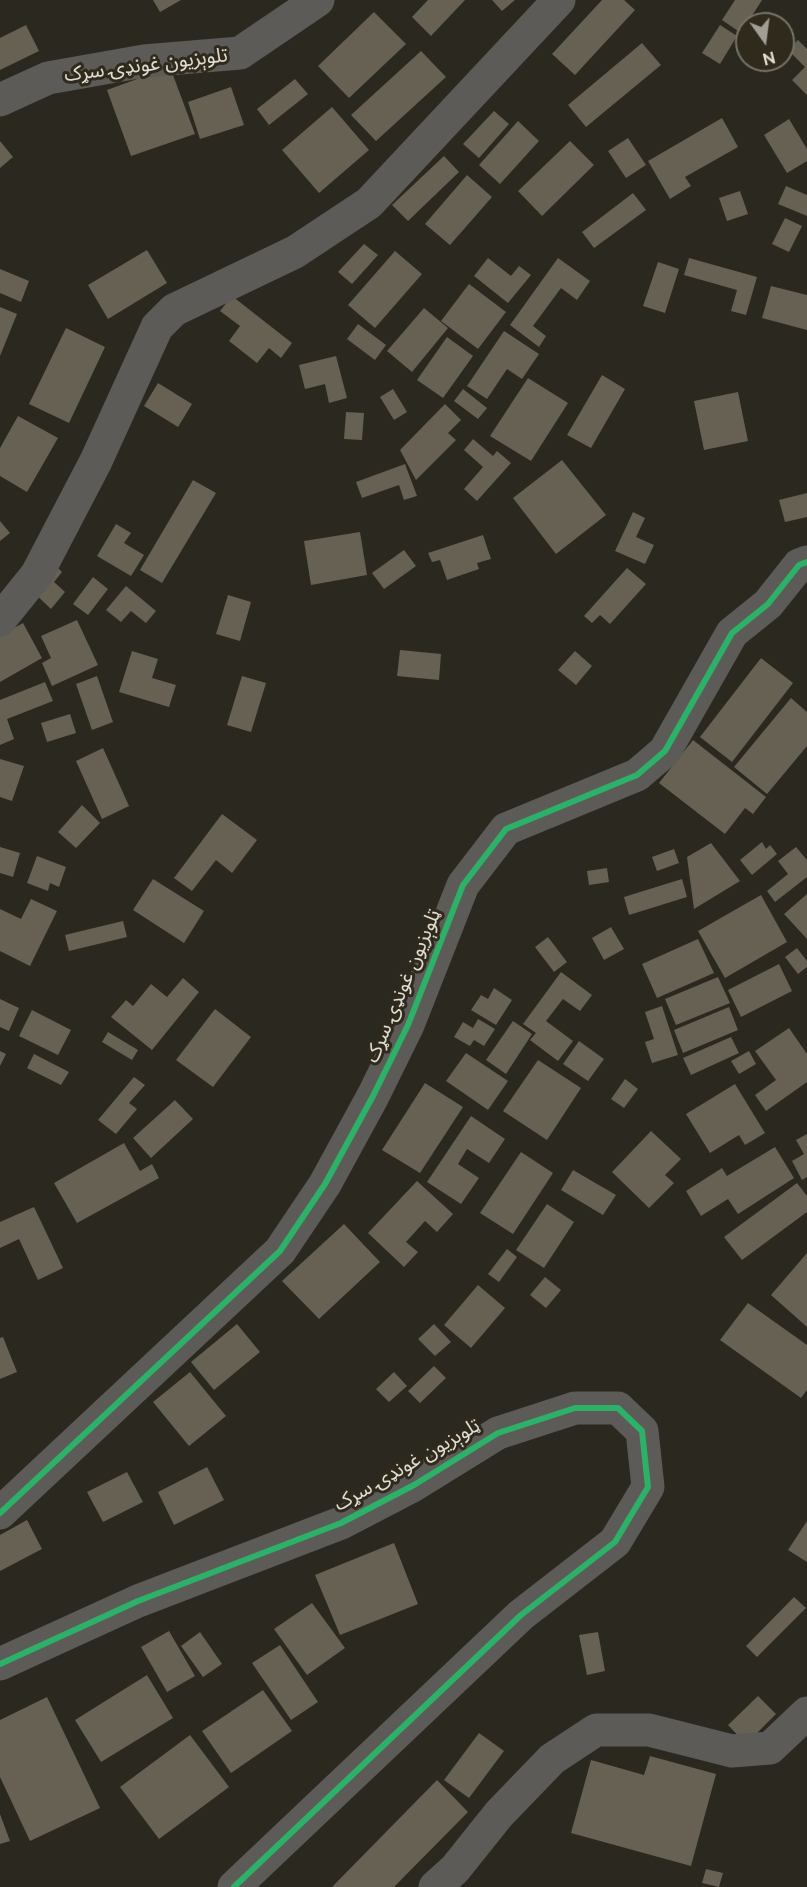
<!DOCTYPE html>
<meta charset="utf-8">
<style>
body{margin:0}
#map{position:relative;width:807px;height:1887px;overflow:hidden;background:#2b2820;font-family:Raleway,sans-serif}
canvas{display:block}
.north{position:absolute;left:735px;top:12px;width:60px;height:60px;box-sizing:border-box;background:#2f2a1c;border:2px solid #767266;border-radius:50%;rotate:166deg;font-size:16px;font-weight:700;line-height:24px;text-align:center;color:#e0ddd4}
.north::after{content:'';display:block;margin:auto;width:21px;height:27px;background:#a19e95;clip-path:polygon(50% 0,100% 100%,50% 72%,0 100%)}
</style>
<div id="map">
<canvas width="807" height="1887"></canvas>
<div class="north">N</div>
</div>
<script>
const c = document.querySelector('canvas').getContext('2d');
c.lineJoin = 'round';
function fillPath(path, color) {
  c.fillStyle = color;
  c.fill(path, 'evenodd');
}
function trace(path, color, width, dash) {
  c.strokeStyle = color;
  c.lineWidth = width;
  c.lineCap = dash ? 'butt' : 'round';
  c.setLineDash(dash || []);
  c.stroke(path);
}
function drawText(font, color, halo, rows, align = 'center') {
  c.font = font + ' Raleway,"Noto Sans Arabic",sans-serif';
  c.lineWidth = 6;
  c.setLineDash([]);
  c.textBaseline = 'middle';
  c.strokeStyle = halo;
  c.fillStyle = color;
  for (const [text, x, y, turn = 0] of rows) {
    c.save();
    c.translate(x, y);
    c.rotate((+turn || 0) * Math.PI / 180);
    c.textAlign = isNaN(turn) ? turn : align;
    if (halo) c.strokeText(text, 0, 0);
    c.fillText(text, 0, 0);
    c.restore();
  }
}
fillPath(new Path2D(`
 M153,0H181L160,12Z
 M428,0H465L431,36L412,17Z
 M492,0H515L502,11Z
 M602,0H624L635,10L575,75L552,54Z
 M735,0H762L741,33L722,20Z
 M374,12L406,44L349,98L318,66Z
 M779,17L794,34L783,45V24H771Z
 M26,25L39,51L0,70V38Z
 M720,25L737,36L720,64L702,53Z
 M798,40L807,49V95L792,80L805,67L788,50Z
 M642,43L661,65L586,127L568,105Z
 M421,51L446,77L376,141L351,115Z
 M170,67L195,134L131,156L107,90Z
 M295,79L308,94L269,125L257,109Z
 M231,87L244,125L200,139L188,102Z
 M332,107L369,150L319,193L282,150Z
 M494,111L509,124L479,158L463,144Z
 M722,118L738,147L685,177L691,186L670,199L648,161Z
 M789,119L807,149V161L787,173L764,135Z
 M518,121L539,141L500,184L479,165Z
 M628,138L646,165L626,178L608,151Z
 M0,141L13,157L0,168Z
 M570,141L594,165L542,216L518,191Z
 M444,156L459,172L408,221L392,205Z
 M467,175L492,197L450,245L425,224Z
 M786,186L807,195V216L778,204Z
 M740,191L748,214L727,221L719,198Z
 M633,193L646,210L594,248L582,232Z
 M785,218L802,226L789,252L772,244Z
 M364,244L378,255L352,284L338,272Z
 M147,250L167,283L108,319L88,285Z
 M395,251L422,274L375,328L348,305Z
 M488,258L511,276L519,266L531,275L508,303L474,276Z
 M558,258L590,281L577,300L561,288L533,326L546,336L539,347L510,325Z
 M689,258L757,277L746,315L731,311L737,290L684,275Z
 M658,262L679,269L665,313L643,306Z
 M0,269L29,281L21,302L0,293Z
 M469,284L506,312L478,349L441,321Z
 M771,286L807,295V330L762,318Z
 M232,296L292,343L281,358L269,348L257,363L229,341L240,326L220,311Z
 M0,307L17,314L0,356Z
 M424,308L448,328L412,372L387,351Z
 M358,324L386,345L375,360L347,339Z
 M66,328L105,347L69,423L29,404Z
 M504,331L539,354L522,379L507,369L487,399L467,386Z
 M447,337L473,356L443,398L417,380Z
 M336,356L347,398L329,403L325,384L305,389L299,365Z
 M602,375L625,389L591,448L567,435Z
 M528,378L568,403L531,461L490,436Z
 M158,383L192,404L178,427L144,406Z
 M393,389L407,412L394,420L380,397Z
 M463,389L487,408L478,419L454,401Z
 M738,392L748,441L704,450L694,401Z
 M445,404L461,420L448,433L456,440L416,480L400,450Z
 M346,412L364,413L362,440L344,439Z
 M18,416L58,438L27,492L0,476V448Z
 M473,439L493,456L497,451L511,463L477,501L464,489L483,467L464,450Z
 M562,460L606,515L556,554L513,498Z
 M405,464L417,496L404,500L399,485L362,498L356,482Z
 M193,480L216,493L162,583L140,570Z
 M807,493V517L785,522L779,500Z
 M633,512L645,518L636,537L654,545L645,564L615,551Z
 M0,521L10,533L0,541Z
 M116,524L131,533L124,543L144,555L131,576L97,556Z
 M360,532L367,575L311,585L304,541Z
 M483,535L491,559L477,563L479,569L447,580L440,560L432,562L428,553Z
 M404,550L416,566L384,589L372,573Z
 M56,566L62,572L54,582L65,592L51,609L33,592Z
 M627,568L646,584L610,624L600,615L592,623L584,616Z
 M93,577L108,589L88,615L73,604Z
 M126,586L156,611L146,623L131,611L121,622L106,610Z
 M228,595L251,602L240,641L216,634Z
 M77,620L98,665L52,686L42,663L51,658L41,636Z
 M23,623L42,658L0,682V636Z
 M400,650L441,654L439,680L397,676Z
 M132,651L158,659L152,678L176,685L169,707L119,692Z
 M575,651L592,666L576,685L558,670Z
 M761,658L793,683L732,762L700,737Z
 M97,676L113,722L92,730L76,684Z
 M242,676L266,683L251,732L227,725Z
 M45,682L53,701L7,719L14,739L0,745V700Z
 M791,698L807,712V746L767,794L734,767Z
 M70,714L76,733L47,742L41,723Z
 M693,740L766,797L753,814L745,808L725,834L659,783Z
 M103,748L129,806L102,819L76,761Z
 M0,759L24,766L12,801L0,797Z
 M82,805L100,823L76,848L58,832Z
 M222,814L257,840L232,873L216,860L192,891L174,878Z
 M762,842L766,849L770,845L777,854L752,875L740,860Z
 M711,843L740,881L694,909L687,857Z
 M0,847L20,853L13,877L0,873Z
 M796,847L807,860V877L775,902L767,891L788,874L778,861Z
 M674,849L679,863L657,871L652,857Z
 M37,856L66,867L59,887L50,883L48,891L27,883Z
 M607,868L609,882L589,885L587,871Z
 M153,879L204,911L184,943L133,910Z
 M682,879L687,897L629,915L624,897Z
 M807,894V939L784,914Z
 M761,895L787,942L725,978L698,931Z
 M31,899L57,911L30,966L0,951V909L21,919Z
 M123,921L127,937L69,951L65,935Z
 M611,927L624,949L604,960L592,938Z
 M548,937L567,962L554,972L535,947Z
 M698,939L714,973L657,998L642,964Z
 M797,948L807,961V967L798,974L785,957Z
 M779,964L792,991L741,1017L728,990Z
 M561,972L592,995L580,1011L563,999L546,1021L573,1041L558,1061L530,1040L536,1033L523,1024Z
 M718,977L730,1003L676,1025L665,999Z
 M183,978L199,992L152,1050L111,1017L126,1000L133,1006L151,984L167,997Z
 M494,988L512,1000L496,1025L471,1010L481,995L488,999Z
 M0,999L19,1008L9,1031L0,1027Z
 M662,1006L678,1055L652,1063L645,1042L654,1039L645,1012Z
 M729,1007L738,1030L683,1053L674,1030Z
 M215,1009L251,1037L213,1087L176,1060Z
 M32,1010L71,1030L58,1055L19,1036Z
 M478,1019L495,1029L484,1046L474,1040L470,1046L454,1037L463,1022L473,1028Z
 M513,1021L532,1034L506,1074L486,1060Z
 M789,1028L807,1054V1082L766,1111L755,1095L776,1080L755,1051Z
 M108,1032L138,1050L132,1060L102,1042Z
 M731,1037L739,1053L691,1075L683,1058Z
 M579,1041L604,1059L588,1081L563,1064Z
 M0,1051L6,1054L0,1066Z
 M749,1051L756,1064L739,1074L731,1061Z
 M466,1053L508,1081L488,1110L446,1081Z
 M34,1054L69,1072L61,1085L27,1068Z
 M538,1060L581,1088L547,1140L503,1111Z
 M134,1077L145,1085L129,1103L137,1109L116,1134L98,1120Z
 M625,1079L638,1089L624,1108L611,1099Z
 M425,1083L463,1107L420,1173L382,1150Z
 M735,1084L765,1133L745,1145L739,1135L710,1153L686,1114Z
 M175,1100L193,1119L151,1158L133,1138Z
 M471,1116L505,1139L489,1163L467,1149L458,1164L479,1178L461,1204L427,1182Z
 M651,1131L681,1159L665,1175L674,1183L649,1208L612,1172Z
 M807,1134V1177L802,1180L792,1161L804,1154L796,1140Z
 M124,1143L140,1171L152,1164L159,1178L77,1223L54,1183Z
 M775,1147L794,1178L738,1214L728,1199L701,1216L686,1191L722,1168L727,1176Z
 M521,1152L553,1173L513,1234L480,1213Z
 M573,1170L616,1195L603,1215L561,1190Z
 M417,1181L453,1214L437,1232L425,1221L406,1242L418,1252L404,1267L368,1233Z
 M797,1183L807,1196V1212L742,1260L724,1237Z
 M547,1204L574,1222L544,1268L516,1250Z
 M34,1207L63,1268L38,1280L19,1239L0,1248V1222Z
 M344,1224L380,1262L319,1319L282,1281Z
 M507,1249L517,1257L499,1282L488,1274Z
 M807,1253V1327L771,1295Z
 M545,1277L561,1290L546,1308L530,1295Z
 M478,1285L505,1308L471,1348L444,1325Z
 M748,1303L807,1345V1390L801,1398L720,1340Z
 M237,1324L260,1352L214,1390L191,1362Z
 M434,1324L451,1342L435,1356L418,1339Z
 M3,1337L17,1372L0,1379V1338Z
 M434,1366L446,1378L420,1403L408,1391Z
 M190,1372L226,1416L189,1446L153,1402Z
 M394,1372L407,1386L389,1402L376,1389Z
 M207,1467L224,1500L174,1525L158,1492Z
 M127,1472L143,1502L103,1522L87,1492Z
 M27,1520L42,1549L0,1571V1535Z
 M807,1521V1562L788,1550Z
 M394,1543L418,1604L340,1635L315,1575Z
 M794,1597L806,1608L757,1657L746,1646Z
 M312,1603L345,1648L307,1675L274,1629Z
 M169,1631L195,1676L167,1692L141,1647Z
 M200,1632L222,1664L203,1677L181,1646Z
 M598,1632L605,1671L587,1675L579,1635Z
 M280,1645L318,1702L291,1720L252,1663Z
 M147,1675L173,1718L101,1762L75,1720Z
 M263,1690L292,1731L231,1773L202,1731Z
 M758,1696L776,1714L746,1744L728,1725Z
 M47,1697L100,1808L30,1841L0,1777V1720Z
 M479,1733L504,1751L469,1798L444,1780Z
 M190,1735L229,1787L159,1839L120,1787Z
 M650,1756L716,1774L691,1866L571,1833L591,1760L644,1775Z
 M437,1780L468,1812L394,1887H332Z
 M0,1814L10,1841L0,1844Z
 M706,1869L723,1873L719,1887L702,1883Z`), '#666153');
trace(new Path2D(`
 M0,100L48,78L144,61L240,53L318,0
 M0,620L37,574L96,461L157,327L174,310L295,252L369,203L559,0
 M0,1513L280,1251L325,1184L373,1096L408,1025L463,885L506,829L637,775L665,751L732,633L768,604L799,565L807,562
 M0,1664L138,1601L341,1523L414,1485L498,1433L575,1408H618L642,1431L648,1487L615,1542L521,1615L234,1887
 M435,1887L455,1869L499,1814L552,1759L596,1730H649L732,1751L770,1748L807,1713`), '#5c5b58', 33);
trace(new Path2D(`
 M0,1513L280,1251L325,1184L373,1096L408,1025L463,885L506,829L637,775L665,751L732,633L768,604L799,565L807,562
 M0,1664L138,1601L341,1523L414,1485L498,1433L575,1408H618L642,1431L648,1487L615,1542L521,1615L234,1887`), '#2db169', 6);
drawText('20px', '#e0ddd4', '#2f2a1c', [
 ["تلوېزيون غونډۍ سړک",146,65,-7],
 ["ټلوېزيون غونډۍ سړک",403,986,-67],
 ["ټلوېزيون غونډۍ سړک",407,1465,-30]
]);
</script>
